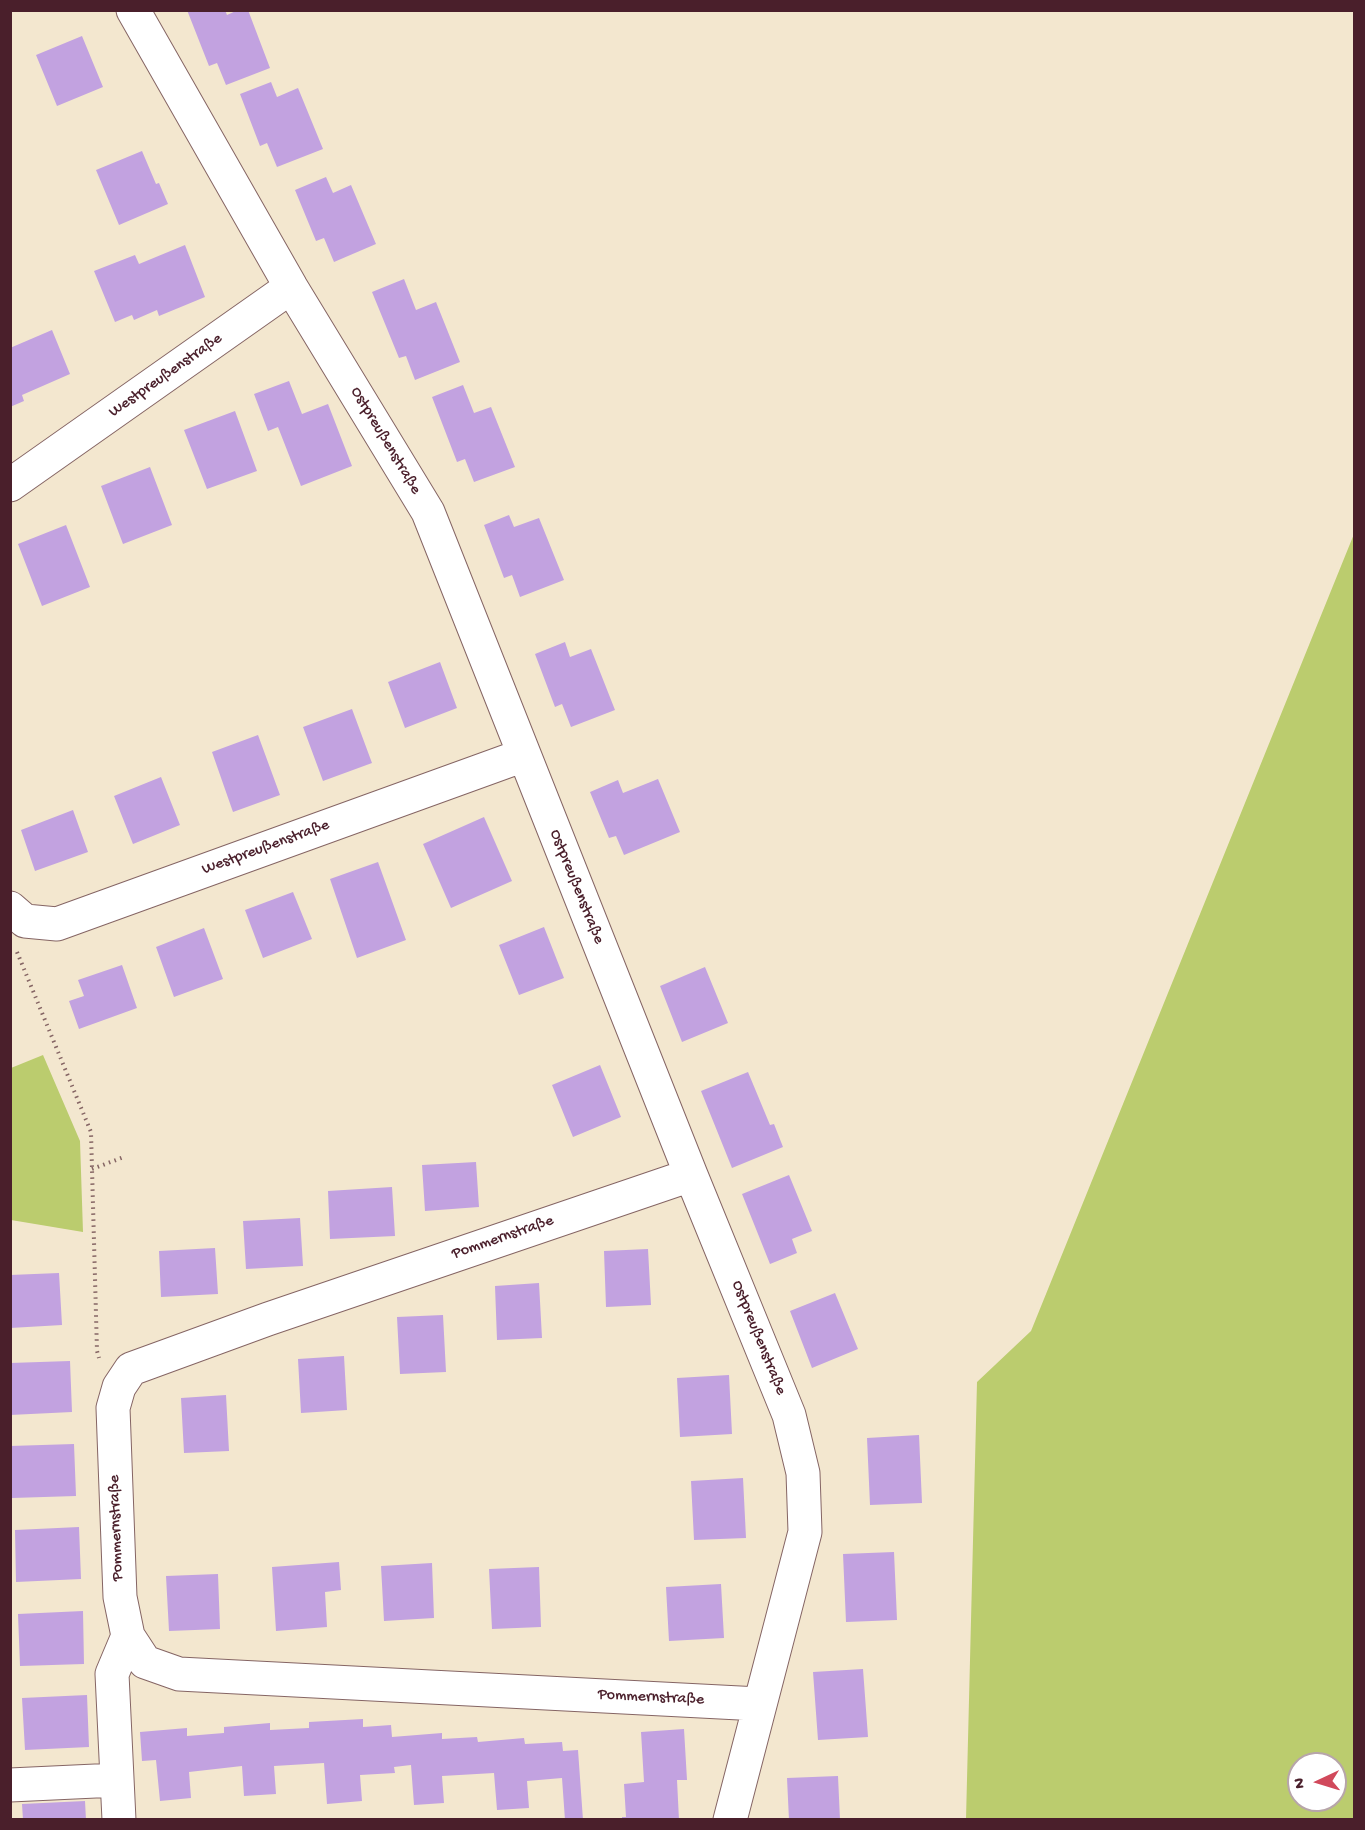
<!DOCTYPE html>
<meta charset="utf-8">
<style>
body{margin:0}
#map{position:relative;width:1365px;height:1830px;overflow:hidden;background:#f3e7cf;font-family:"Gochi Hand",sans-serif}
canvas{display:block}
.frame{position:absolute;inset:0;border:12px solid #4a1f2b;pointer-events:none}
.north{position:absolute;left:1287px;top:1752px;width:60px;height:60px;box-sizing:border-box;background:#fff;border:2px solid #b7a5aa;border-radius:50%;rotate:266deg;font-size:16px;font-weight:700;line-height:24px;text-align:center;color:#4a1f2b}
.north::after{content:'';display:block;margin:auto;width:21px;height:27px;background:#d1495b;clip-path:polygon(50% 0,100% 100%,50% 72%,0 100%)}
</style>
<div id="map">
<canvas width="1365" height="1830"></canvas>
<div class="frame"></div>
<div class="north">N</div>
</div>
<script>
const c = document.querySelector('canvas').getContext('2d');
c.lineJoin = 'round';
function fillPath(path, color) {
  c.fillStyle = color;
  c.fill(path, 'evenodd');
}
function trace(path, color, width, dash) {
  c.strokeStyle = color;
  c.lineWidth = width;
  c.lineCap = dash ? 'butt' : 'round';
  c.setLineDash(dash || []);
  c.stroke(path);
}
function drawText(font, color, halo, rows, align = 'center') {
  c.font = font + ' "Gochi Hand",sans-serif';
  c.lineWidth = 5;
  c.setLineDash([]);
  c.textBaseline = 'middle';
  c.strokeStyle = halo;
  c.fillStyle = color;
  for (const [text, x, y, turn = 0] of rows) {
    c.save();
    c.translate(x, y);
    c.rotate((+turn || 0) * Math.PI / 180);
    c.textAlign = isNaN(turn) ? turn : align;
    if (halo) c.strokeText(text, 0, 0);
    c.fillText(text, 0, 0);
    c.restore();
  }
}
fillPath(new Path2D(`
 M1354,534V1819H966L977,1382L1031,1331ZM1299,1764H1335V1800H1299Z
 M43,1055L80,1141L83,1232L11,1220V1068Z`), '#bbcc6e');
fillPath(new Path2D(`
 M187,10H225L227,15L238,10H248L270,68L226,85L217,63L209,66Z
 M82,36L103,87L57,106L36,55Z
 M271,82L277,97L298,88L323,149L277,167L267,143L260,146L240,94Z
 M142,151L156,184L159,183L168,204L119,225L96,170Z
 M326,177L333,193L351,185L376,244L334,262L324,238L316,241L295,190Z
 M185,245L205,297L159,316L157,310L134,320L132,315L115,322L94,271L135,255L139,264Z
 M404,279L416,310L436,302L460,362L415,380L406,356L399,358L372,292Z
 M52,330L70,374L22,395L24,401L10,407V348Z
 M289,381L302,414L328,404L352,466L301,486L278,427L268,431L254,394Z
 M463,385L474,413L491,407L515,467L474,482L465,459L457,462L432,397Z
 M235,411L257,471L207,489L184,430Z
 M150,467L172,525L123,544L101,486Z
 M509,515L514,527L539,518L564,580L520,597L512,575L504,578L484,525Z
 M66,525L90,587L42,606L18,544Z
 M565,642L570,657L591,649L615,710L571,727L562,704L555,707L535,654Z
 M440,662L457,708L405,728L388,682Z
 M352,709L372,763L323,781L303,727Z
 M258,735L280,795L233,812L212,752Z
 M161,777L180,825L133,844L114,796Z
 M658,779L680,832L624,855L616,836L609,838L590,792L618,780L623,793Z
 M73,810L88,852L35,871L21,830Z
 M484,817L512,881L451,908L423,844Z
 M378,862L406,940L357,958L330,879Z
 M293,892L312,939L263,958L245,910Z
 M544,927L564,978L519,995L499,945Z
 M204,928L223,979L174,997L156,947Z
 M122,965L137,1008L79,1029L69,1001L84,996L78,980Z
 M705,967L728,1023L682,1042L660,986Z
 M600,1065L621,1117L573,1137L552,1085Z
 M748,1072L770,1125L774,1124L783,1147L732,1168L701,1091Z
 M476,1162L479,1207L425,1211L422,1165Z
 M789,1175L812,1231L792,1239L797,1253L770,1264L742,1194Z
 M392,1187L395,1236L330,1239L328,1191Z
 M300,1218L303,1266L246,1269L243,1221Z
 M215,1248L218,1294L161,1297L159,1251Z
 M648,1249L651,1305L606,1307L604,1251Z
 M59,1273L62,1325L10,1328V1275Z
 M539,1283L542,1338L497,1340L495,1286Z
 M835,1293L858,1349L812,1368L790,1311Z
 M443,1315L446,1372L400,1374L397,1317Z
 M344,1356L347,1410L301,1413L298,1359Z
 M70,1361L72,1412L10,1415V1363Z
 M729,1375L732,1434L680,1437L677,1378Z
 M226,1395L229,1451L184,1453L181,1398Z
 M919,1435L922,1503L870,1505L867,1438Z
 M74,1444L76,1496L12,1498L10,1446Z
 M743,1478L746,1538L694,1540L691,1481Z
 M79,1527L81,1579L16,1582L15,1530Z
 M894,1552L897,1620L846,1622L843,1554Z
 M339,1562L341,1590L325,1592L327,1627L276,1631L272,1567Z
 M432,1563L434,1618L384,1621L381,1566Z
 M539,1567L541,1627L492,1629L489,1569Z
 M218,1574L220,1629L169,1631L166,1576Z
 M721,1584L724,1638L669,1641L666,1587Z
 M83,1611L84,1664L20,1666L18,1614Z
 M863,1669L868,1737L818,1740L813,1672Z
 M87,1695L89,1747L25,1750L22,1698Z
 M363,1719V1727L391,1725L392,1737L442,1733V1739L477,1737L478,1742L524,1738L525,1744L562,1742L563,1751L578,1750L583,1820H565L562,1778L527,1781L529,1808L497,1810L494,1773L442,1776L444,1803L414,1805L411,1765L394,1767L395,1773L360,1775L362,1801L327,1804L324,1763L274,1766L276,1794L244,1796L242,1766L189,1772L191,1798L160,1801L156,1760L142,1761L140,1732L187,1728V1736L224,1733V1727L270,1723V1730L309,1728V1722Z
 M684,1729L687,1780H677L679,1820H622V1817H626L624,1784L644,1782L641,1732Z
 M838,1776L840,1820H789L787,1778Z
 M85,1801L86,1820H23L22,1804Z`), '#c2a2e0');
const minor = new Path2D(`
 M133,10L291,287L428,512L691,1175L789,1415L803,1473L805,1532L730,1820
 M10,485L291,287
 M10,908L25,921L57,924L524,755
 M691,1175L268,1319L131,1369L119,1387L113,1408L120,1597L128,1636L145,1662L179,1674L759,1704
 M10,1785L117,1780
 M119,1820L112,1674L128,1636`);
trace(minor, '#856564', 35);
trace(new Path2D(`
 M17,952L91,1132L97,1351L99,1358
 M92,1169L124,1157`), '#856564', 4, [1.5, 4.5]);
trace(minor, '#fff', 33);
drawText('16px', '#4a1f2b', '#fff', [
 ["Westpreußenstraße",166,376,-35],
 ["Ostpreußenstraße",385,441,59],
 ["Westpreußenstraße",266,848,-20],
 ["Ostpreußenstraße",576,887,68],
 ["Pommernstraße",503,1238,-19],
 ["Ostpreußenstraße",758,1338,68],
 ["Pommernstraße",117,1528,-92],
 ["Pommernstraße",651,1698,3]
]);
</script>
